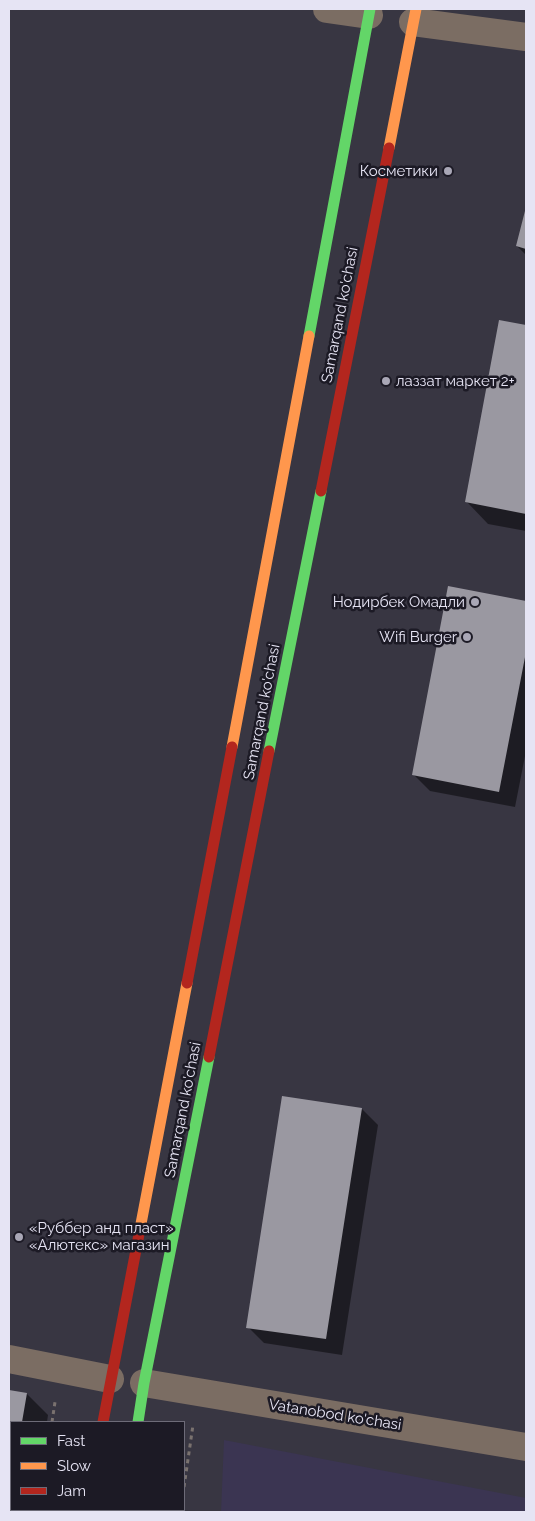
<!DOCTYPE html>
<meta charset="utf-8">
<style>
body{margin:0}
#map{position:relative;width:535px;height:1521px;overflow:hidden;background:#383642;font-family:Raleway,sans-serif}
canvas{display:block}
.frame{position:absolute;inset:0;border:10px solid #e6e4f4;pointer-events:none}
.legend{position:absolute;left:10px;top:1421px;width:175px;height:90px;box-sizing:border-box;background:#1c1a25;border:1px solid #6d6b78;margin:0;padding:6px 9px;list-style:none;font-size:15px;color:#e6e4f4}
.legend li{display:flex;align-items:center;gap:10px;height:25px}
.legend b{width:25px;border:1px solid #6d6b78}
</style>
<div id="map">
<canvas width="535" height="1521"></canvas>
<div class="frame"></div>
<ul class="legend">
<li><b style="height:6px;background:#63d668"></b>Fast</li>
<li><b style="height:6px;background:#ff974d"></b>Slow</li>
<li><b style="height:6px;background:#b3261e"></b>Jam</li>
</ul>
</div>
<script>
const c = document.querySelector('canvas').getContext('2d');
c.lineJoin = 'round';
function fillPath(path, color) {
  c.fillStyle = color;
  c.fill(path, 'evenodd');
}
function trace(path, color, width, dash) {
  c.strokeStyle = color;
  c.lineWidth = width;
  c.lineCap = dash ? 'butt' : 'round';
  c.setLineDash(dash || []);
  c.stroke(path);
}
function drawText(font, color, halo, rows, align = 'center') {
  c.font = font + ' Raleway,sans-serif';
  c.lineWidth = 5;
  c.setLineDash([]);
  c.textBaseline = 'middle';
  c.strokeStyle = halo;
  c.fillStyle = color;
  for (const [text, x, y, turn = 0] of rows) {
    c.save();
    c.translate(x, y);
    c.rotate((+turn || 0) * Math.PI / 180);
    c.textAlign = isNaN(turn) ? turn : align;
    if (halo) c.strokeText(text, 0, 0);
    c.fillText(text, 0, 0);
    c.restore();
  }
}
fillPath(new Path2D(`
 M224,1440L526,1498V1512H221Z`), '#3b3552');
fillPath(new Path2D(`
 M526,209V255L517,246Z
 M500,322L526,327V531L488,524L467,502Z
 M449,588L526,602V751L515,807L430,791L414,775Z
 M362,1109L378,1125L342,1355L264,1343L248,1327Z
 M9,1391L27,1394L48,1415L47,1422H11V1510H32L31,1512H9Z`), '#0007');
fillPath(new Path2D(`
 M526,207V249L516,246Z
 M499,320L526,325V514L465,502Z
 M448,586L526,601V652L499,792L412,775Z
 M282,1096L362,1108L326,1339L246,1328Z
 M9,1390L27,1393L22,1422H11V1485L10,1494Z`), '#9a98a1');
trace(new Path2D(`
 M52,1422L55,1402
 M184,1487L193,1425
 M35,1512L36,1510
 M180,1512V1510`), '#7a726f', 3, [4, 4]);
trace(new Path2D(`
 M327,9L369,15
 M413,22L526,37
 M9,1359L110,1379
 M144,1383L526,1447`), '#7b6d63', 28);
trace(new Path2D(`
 M309,336L370,9
 M269,751L321,491
 M138,1422L144,1383L209,1057
 M88,1510V1512`), '#63d668', 11);
trace(new Path2D(`
 M389,148L416,9
 M232,747L309,336
 M140,1229L187,983
 M123,1510V1512`), '#ff974d', 11);
trace(new Path2D(`
 M321,491L389,148
 M187,983L232,747
 M209,1057L269,751
 M103,1422L140,1229`), '#b3261e', 11);
for (const [x, y, r, color] of [
 [448,171,5,"#a9a7b6"],
 [386,381,5,"#a9a7b6"],
 [475,602,5,"#a9a7b6"],
 [467,637,5,"#a9a7b6"],
 [19,1237,5,"#a9a7b6"]
]) {
  const dot = new Path2D();
  dot.arc(x, y, r, 0, 2 * Math.PI);
  c.fillStyle = color;
  c.fill(dot);
  trace(dot, '#1c1a25', 2);
}
drawText('15px', '#e6e4f4', '#1c1a25', [
 ["Косметики",438,171],
 ["лаззат маркет 2+",396,381,"left"],
 ["Нодирбек Омадли",465,602],
 ["Wifi Burger",457,637],
 ["«Руббер анд пласт»",29,1228,"left"],
 ["«Алютекс» магазин",29,1245,"left"]
], 'right');
drawText('15px', '#e6e4f4', '#1c1a25', [
 ["Samarqand ko'chasi",340,315,-79],
 ["Samarqand ko'chasi",262,712,-79],
 ["Samarqand ko'chasi",183,1110,-79],
 ["Vatanobod ko'chasi",335,1415,9]
]);
</script>
